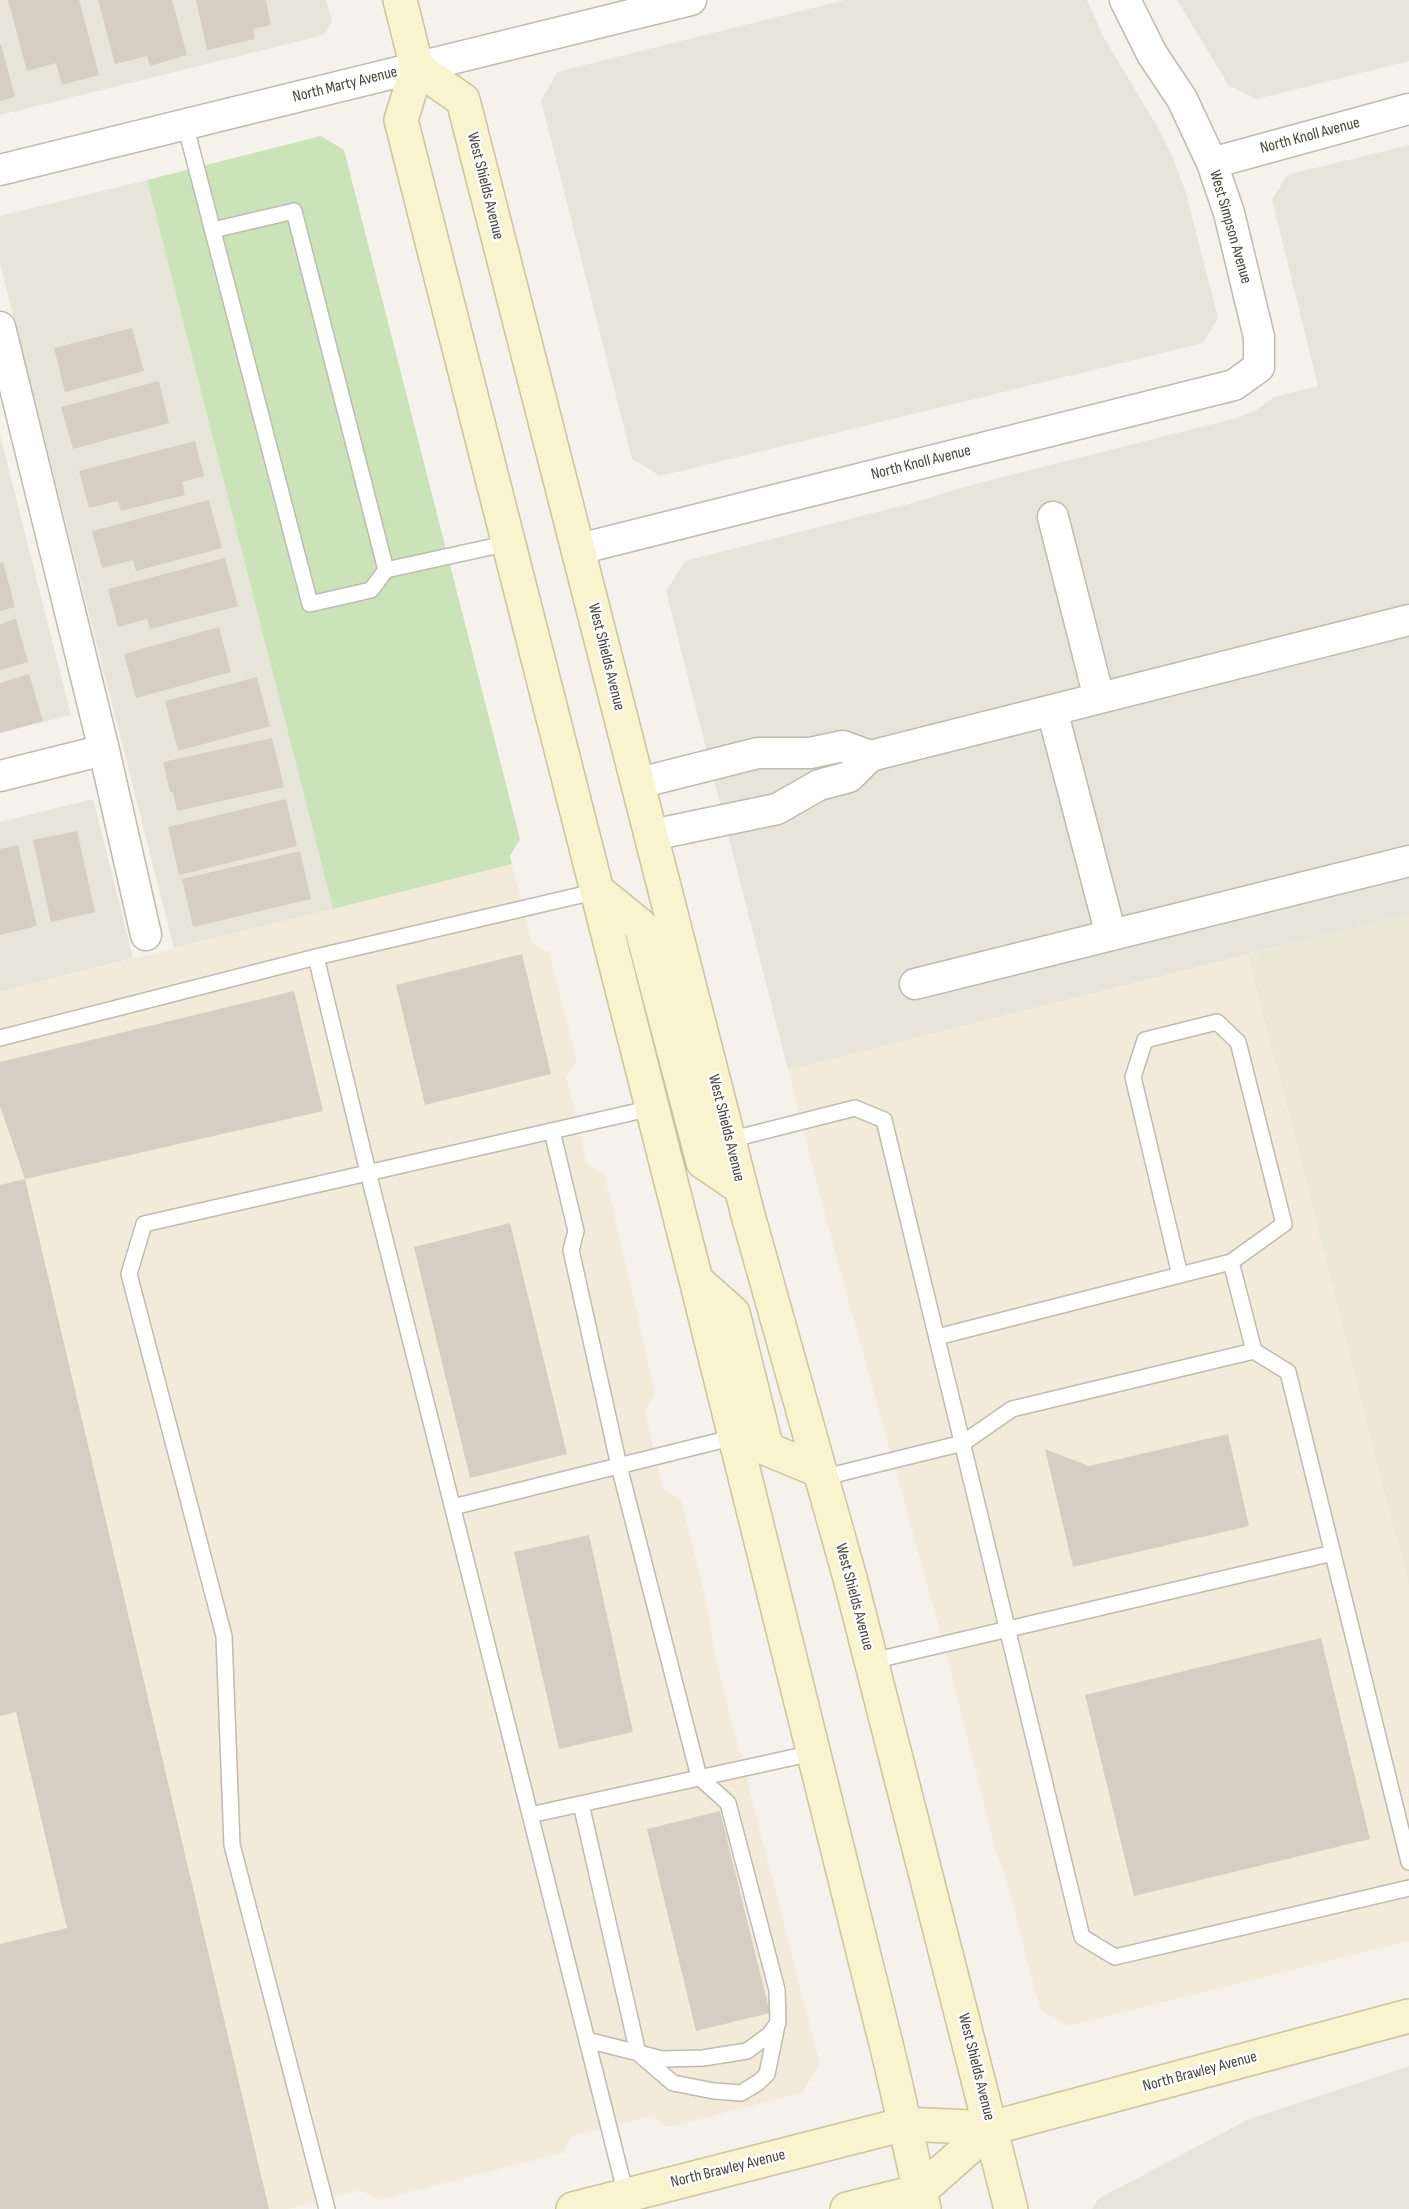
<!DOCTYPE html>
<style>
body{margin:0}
canvas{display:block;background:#f4f2eb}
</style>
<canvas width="1409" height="2209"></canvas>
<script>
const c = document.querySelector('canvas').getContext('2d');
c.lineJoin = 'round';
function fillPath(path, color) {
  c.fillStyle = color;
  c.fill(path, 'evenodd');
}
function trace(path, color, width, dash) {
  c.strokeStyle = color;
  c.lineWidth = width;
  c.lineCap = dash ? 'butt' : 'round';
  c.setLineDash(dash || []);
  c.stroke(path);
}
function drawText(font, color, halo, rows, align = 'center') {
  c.font = font + ' "Sofia Sans Condensed",sans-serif';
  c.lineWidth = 4.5;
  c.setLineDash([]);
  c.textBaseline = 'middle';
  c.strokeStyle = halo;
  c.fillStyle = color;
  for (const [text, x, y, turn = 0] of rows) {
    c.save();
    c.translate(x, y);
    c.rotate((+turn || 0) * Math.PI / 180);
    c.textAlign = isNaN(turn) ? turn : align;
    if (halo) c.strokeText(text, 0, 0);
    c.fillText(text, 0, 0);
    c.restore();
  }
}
fillPath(new Path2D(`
 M0,0H326L332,21L324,35L0,115Z
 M845,0H1087L1103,36L1161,133L1174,161L1186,193L1218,318L1203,343L660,476L632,459L541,101L557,72Z
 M1177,0H1409V61L1257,99L1229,86Z
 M1409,145V914L788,1070L666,591L685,561L905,505L975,484L1237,418L1256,410L1274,397L1318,386L1272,200L1287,175Z
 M147,180L333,909L174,948L0,264V216Z
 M0,435L71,715L0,733Z
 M93,799L133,958L0,992V822Z
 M1409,2066V2209H1092L1098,2199L1249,2119Z`), '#e7e5da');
fillPath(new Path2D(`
 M512,864L532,943L549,953L577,1060L566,1077L587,1164L605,1175L655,1393L645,1410L663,1489L681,1500L706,1600L715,1656L820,2064L802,2093L669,2127L652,2116L572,2136L562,2153L378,2200L360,2190L289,2209H0V992Z
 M1248,955L1409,1588V1941L1068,2026L1040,2009L1005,1875L997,1855L942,1638L833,1245L788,1070Z`), '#f3ebda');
fillPath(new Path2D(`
 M1409,914V1588L1248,955Z`), '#ebe8d7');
fillPath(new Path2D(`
 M321,136L344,150L520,839L510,856L512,864L333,909L147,180Z`), '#cbe3b9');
fillPath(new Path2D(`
 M8,0H79L99,75L62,85L56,63L27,71Z
 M98,0H172L187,55L150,66L147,56L115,64Z
 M196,0H266L271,25L253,29L255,39L207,50Z
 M1,44L15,97L0,101V45Z
 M132,328L144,371L65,392L54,348Z
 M159,381L169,423L73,449L61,407Z
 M195,441L204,476L182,482L185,495L121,511L118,501L89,508L79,471Z
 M209,500L222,548L136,571L133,560L102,568L92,531Z
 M225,558L238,606L150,629L147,619L118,627L108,589Z
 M3,562L15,607L0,611V563Z
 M16,619L28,662L0,670V624Z
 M219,627L231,672L136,698L124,654Z
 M29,674L43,721L0,733V683Z
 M257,677L270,726L178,751L165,701Z
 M272,738L284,787L177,811L173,792H170L163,762Z
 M286,799L297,846L179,875L168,827Z
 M77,831L95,912L51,922L33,840Z
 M18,845L37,926L0,935V849Z
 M300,851L311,899L193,927L182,879Z
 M522,954L551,1074L425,1105L396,985Z
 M294,991L323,1111L25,1179L0,1106V1062Z
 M25,1179L269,2209H0V1944L67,1928L16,1712L0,1716V1185Z
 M510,1223L567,1454L470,1478L414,1247Z
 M1228,1434L1249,1526L1073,1567L1045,1449L1089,1466Z
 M589,1535L633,1732L559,1749L514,1552Z
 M1321,1638L1370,1839L1134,1896L1085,1695Z
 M720,1811L770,2013L696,2031L647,1829Z`), '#d4cfc2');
const lane = new Path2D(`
 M185,124L310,604L371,590L386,570
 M213,230L294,211L386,570L509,543
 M316,957L368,1172L626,2195
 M0,1038L316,957L598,891
 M552,1131L576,1231L571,1250L619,1466L699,1777L728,1803L777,1990L778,2023L769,2035L747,2051L703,2058L662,2059L587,2040
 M729,1140L855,1108L884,1120C950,1392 1014,1665 1082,1937L1115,1957L1409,1888
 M1231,1262L1180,1275L1133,1077L1145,1040L1217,1022L1238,1042L1284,1224L1231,1262L1254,1351
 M937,1337L1180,1275
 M821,1478L963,1443L1012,1409L1254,1351L1288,1372L1409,1862
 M453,1507L735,1437
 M872,1661L1333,1553
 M581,1804L638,2053L673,2083L714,2091L741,2093L759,2082L767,2074L777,2025
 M530,1815L813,1753
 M327,2209L232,1845L224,1636L129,1274L144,1224L652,1108`);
const street = new Path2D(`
 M1212,163L1409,109
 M0,170L691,0
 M0,327L104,750L146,935
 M1053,517L1099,698
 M579,549L1234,385L1259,367V337L1229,213L1212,163L1182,99L1152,54L1125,0
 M1052,710L1111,935
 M870,756L1409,620
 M0,776L104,750
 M639,783L758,753H810L843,746L870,756L849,777L819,785L777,809L652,835
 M915,984L1409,861`);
const secondary = new Path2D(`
 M400,0L417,68L401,120L696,1280L891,2064L924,2209
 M417,68L463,100L748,1215L850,1578L1011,2209
 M598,891L641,926L703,1162L741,1188
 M696,1280L733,1313L767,1449L820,1471
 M573,2209L905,2124L991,2128L1409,2016
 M847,2209L920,2191L991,2128`);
trace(lane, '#bfbbaf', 18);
trace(street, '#bfbbaf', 33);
trace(secondary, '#cbc59e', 36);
trace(lane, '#fff', 15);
trace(street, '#fff', 30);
trace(secondary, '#f9f4d0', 33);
drawText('16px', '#48443a', '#fff', [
 ["North Marty Avenue",345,85,-14],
 ["North Knoll Avenue",1310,136,-15],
 ["West Shields Avenue",485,186,76],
 ["West Simpson Avenue",1230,227,74],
 ["North Knoll Avenue",921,463,-14],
 ["West Shields Avenue",606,657,76],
 ["West Shields Avenue",726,1128,76],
 ["West Shields Avenue",854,1597,75],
 ["West Shields Avenue",976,2067,76],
 ["North Brawley Avenue",1200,2072,-15],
 ["North Brawley Avenue",728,2169,-14]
]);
</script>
